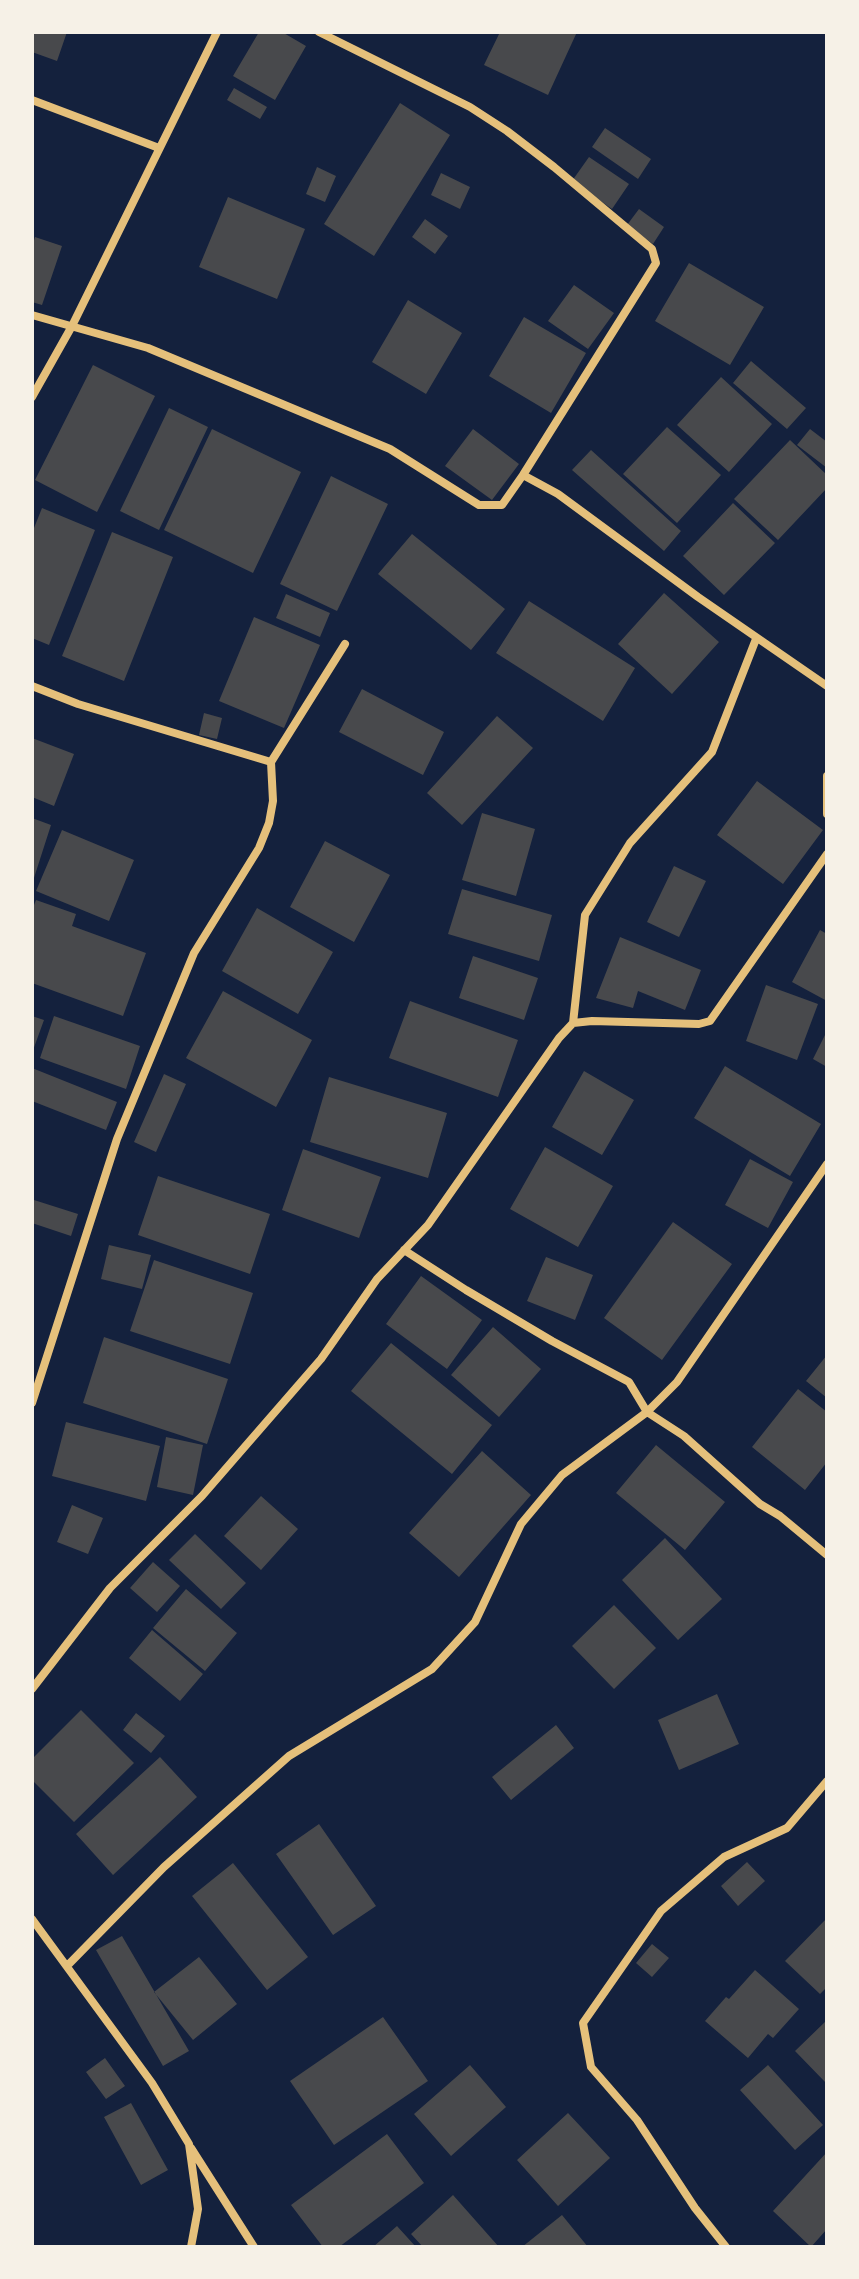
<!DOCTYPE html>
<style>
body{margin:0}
#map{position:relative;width:859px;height:2279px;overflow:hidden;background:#14213d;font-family:Karla,sans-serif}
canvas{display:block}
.frame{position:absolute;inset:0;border:34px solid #f6f1e7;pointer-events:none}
</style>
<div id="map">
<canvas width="859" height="2279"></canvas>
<div class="frame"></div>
</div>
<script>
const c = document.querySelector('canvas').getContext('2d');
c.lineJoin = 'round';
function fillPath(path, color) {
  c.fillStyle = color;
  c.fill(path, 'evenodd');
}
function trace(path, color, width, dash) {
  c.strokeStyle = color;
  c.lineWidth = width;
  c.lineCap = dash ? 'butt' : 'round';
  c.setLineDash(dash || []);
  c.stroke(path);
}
fillPath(new Path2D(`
 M32,32H67L57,61L32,52Z
 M259,32H282L306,46L275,100L233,76Z
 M500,32H577L548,95L484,65Z
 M234,88L267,107L260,119L227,100Z
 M400,103L450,135L374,256L324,224Z
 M605,128L651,159L638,179L592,147Z
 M589,157L629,184L612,209L572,181Z
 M317,167L336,176L325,202L306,194Z
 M441,173L470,187L460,209L431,195Z
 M228,197L305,229L277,299L199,267Z
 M639,209L664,227L653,244L627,225Z
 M425,219L448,236L435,254L412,237Z
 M35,237L62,246L42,305L32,302V247Z
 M689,263L764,307L730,365L655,321Z
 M574,285L614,313L588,349L548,321Z
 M408,300L462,333L426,394L372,362Z
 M524,317L586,353L551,413L489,376Z
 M751,361L806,408L787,429L733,383Z
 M93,365L155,396L97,512L35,480Z
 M721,377L772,424L729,472L677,425Z
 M169,408L208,427L159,530L120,511Z
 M667,427L721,475L677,523L623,474Z
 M212,429L301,472L253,573L164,530Z
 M473,429L519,464L492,500L445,466Z
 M810,429L827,442V468L797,445Z
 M790,440L827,475V488L778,540L734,499Z
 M591,450L681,531L664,551L572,470Z
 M331,476L388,504L337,611L280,584Z
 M733,503L775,543L724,595L683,556Z
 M42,508L95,530L49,645L32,638V533Z
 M112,532L173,557L124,681L62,656Z
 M412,534L505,609L471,650L378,574Z
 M664,593L719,642L672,694L618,644Z
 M286,594L330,613L320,637L276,618Z
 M529,601L635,668L603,721L496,653Z
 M254,617L320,645L284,728L219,701Z
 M362,689L444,732L423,775L339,732Z
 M204,713L222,718L217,739L199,735Z
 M497,716L533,748L462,825L427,793Z
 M32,738L74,754L54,806L32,797Z
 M757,781L823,830L783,884L717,835Z
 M482,813L535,829L516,896L462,880Z
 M32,818L51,825L33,881H32Z
 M62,830L134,860L109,921L36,891Z
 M325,841L390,875L354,942L290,907Z
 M674,866L706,881L679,937L647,922Z
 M462,889L552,915L539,961L448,934Z
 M36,900L76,914L72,926L146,953L123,1016L32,983V910Z
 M257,908L333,952L298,1014L222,971Z
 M820,930L827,934V1001L792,982Z
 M620,937L701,970L685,1010L638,991L633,1008L596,998Z
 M473,956L538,978L524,1020L459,998Z
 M766,985L818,1004L797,1060L746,1041Z
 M223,991L312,1040L276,1107L186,1058Z
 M410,1001L518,1040L498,1097L389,1058Z
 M32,1016L44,1020L32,1053Z
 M54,1016L140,1046L126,1089L40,1058Z
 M827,1031V1067L813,1059Z
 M725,1066L821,1124L790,1176L694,1118Z
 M32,1068L117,1102L106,1130L32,1101Z
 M584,1071L634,1100L602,1155L552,1127Z
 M164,1074L186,1084L156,1152L134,1142Z
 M329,1077L447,1113L428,1178L310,1142Z
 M545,1147L613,1186L578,1247L510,1209Z
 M303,1149L381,1177L359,1238L282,1210Z
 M750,1159L793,1182L768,1228L725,1205Z
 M158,1176L270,1214L250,1274L138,1235Z
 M34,1200L78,1214L71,1236L32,1223Z
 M673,1222L732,1264L662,1360L604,1318Z
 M109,1245L151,1255L142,1289L101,1279Z
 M546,1257L593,1275L575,1320L527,1301Z
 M154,1260L253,1293L230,1364L130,1331Z
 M421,1276L482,1320L447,1369L386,1324Z
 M493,1327L541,1369L499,1417L451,1375Z
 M104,1337L228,1379L207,1444L83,1403Z
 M391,1343L492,1425L452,1474L351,1391Z
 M827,1355V1398L806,1381Z
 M798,1389L827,1412V1462L805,1490L752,1447Z
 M66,1422L160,1446L146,1501L52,1476Z
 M166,1437L203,1445L193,1495L157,1487Z
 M656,1445L725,1502L685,1550L616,1493Z
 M482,1451L531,1495L459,1577L409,1533Z
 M261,1496L298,1529L261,1570L224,1536Z
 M72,1505L103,1518L88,1554L57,1542Z
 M195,1534L246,1583L221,1609L169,1560Z
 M665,1538L722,1599L678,1640L622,1580Z
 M153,1562L180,1586L157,1612L130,1588Z
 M186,1589L237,1633L205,1671L153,1628Z
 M614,1605L656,1648L614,1689L572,1646Z
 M152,1630L203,1674L180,1701L129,1658Z
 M717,1694L739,1744L679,1770L658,1720Z
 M81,1710L134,1763L74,1822L32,1780V1759Z
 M136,1713L165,1736L151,1753L123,1730Z
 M556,1725L574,1748L511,1800L492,1777Z
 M160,1757L197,1797L113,1875L76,1834Z
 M319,1824L376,1906L333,1935L276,1854Z
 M747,1862L765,1881L738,1906L721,1886Z
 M233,1863L308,1957L267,1990L192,1896Z
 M827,1918V1987L820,1994L785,1961Z
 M122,1936L189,2051L163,2066L96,1950Z
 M652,1944L669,1958L652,1977L636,1963Z
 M199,1957L237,2004L193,2040L154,1992Z
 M755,1970L799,2009L773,2038L768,2034L748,2058L705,2021L726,1997L729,1999Z
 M383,2017L428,2081L334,2145L290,2081Z
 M827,2020V2084L795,2051Z
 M105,2058L125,2086L106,2099L86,2072Z
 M470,2065L506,2107L451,2156L414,2114Z
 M768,2065L823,2125L795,2150L740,2090Z
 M131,2103L168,2170L141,2185L104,2117Z
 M568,2113L610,2158L558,2206L517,2160Z
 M387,2134L424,2183L339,2247H323L291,2205Z
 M827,2152V2229L811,2247L773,2211Z
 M453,2195L499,2247H423L411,2234Z
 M562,2215L588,2247H522Z
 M397,2226L416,2247H373Z`), '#48494c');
trace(new Path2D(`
 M32,100L159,148
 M32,315L148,348L390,449L479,505H502L523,475L656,263L652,249L554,167L507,131L470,107L319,32
 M32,397L72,326L217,32
 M523,475L558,494L698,597L827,686
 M32,686L78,704L271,762
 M827,776V814
 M573,1023L585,915L630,843L712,752L756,639
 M404,1250L466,1290L552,1341L629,1382L647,1412L684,1436L760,1504L780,1516L827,1555
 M32,1403L117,1139L194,953L259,848L269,823L273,801L271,762L345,644
 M32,1689L110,1588L202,1496L321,1359L377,1279L428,1225L559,1038L573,1023L592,1021L699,1024L710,1021L827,854
 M32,1919L152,2083L189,2144L198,2209L191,2247
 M67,1966L164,1867L289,1756L432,1669L475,1622L521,1524L562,1475L647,1412L677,1382L827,1164
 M191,2148L254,2247
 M726,2247L695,2208L637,2120L591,2067L583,2023L661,1911L724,1857L787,1828L827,1781`), '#e5c07b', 8);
</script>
